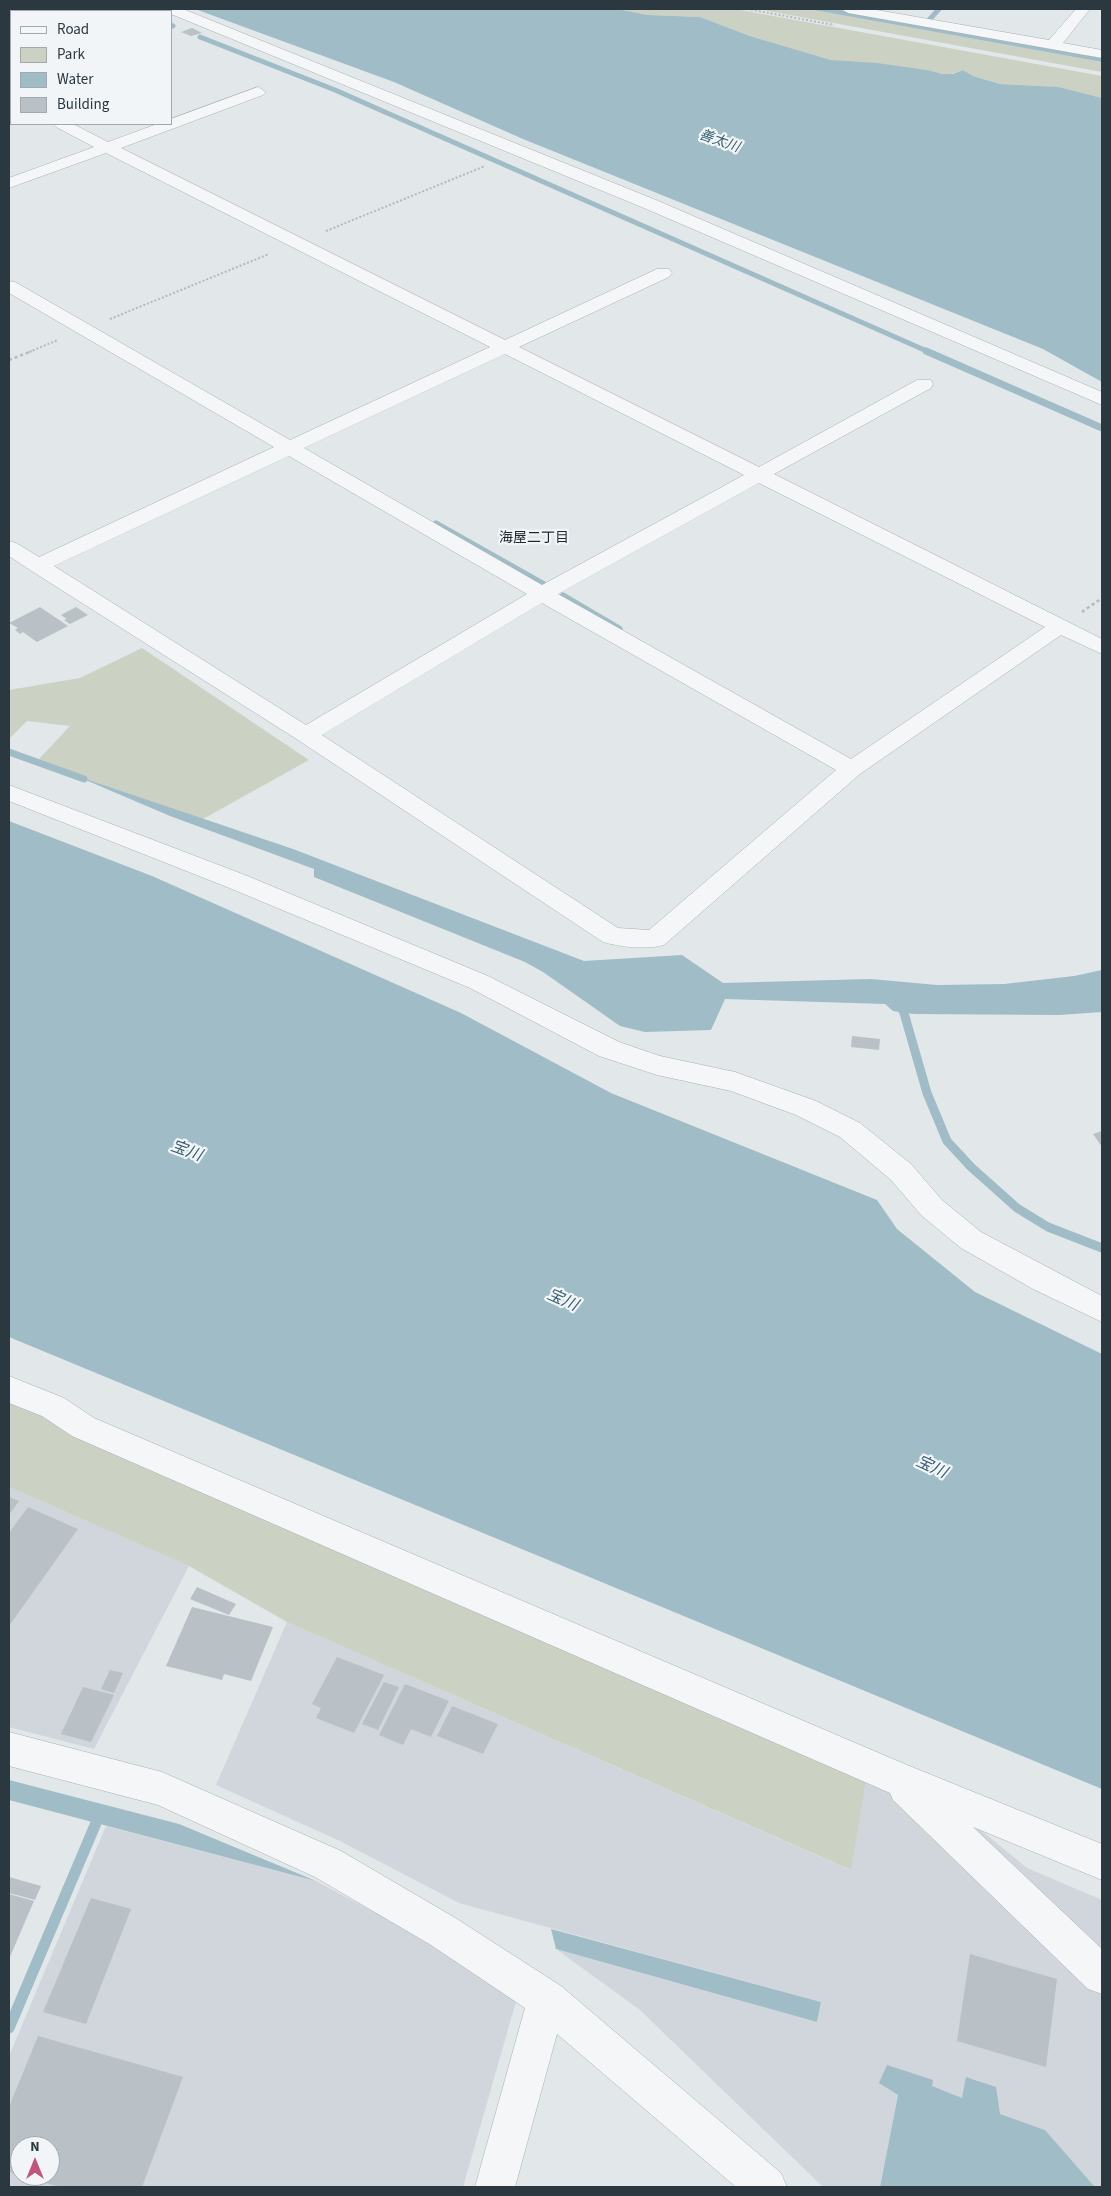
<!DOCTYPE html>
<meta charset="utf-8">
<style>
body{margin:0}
#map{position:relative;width:1111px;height:2196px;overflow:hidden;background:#e2e7e9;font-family:"Source Sans 3",sans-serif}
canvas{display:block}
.frame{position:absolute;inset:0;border:10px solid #2b3840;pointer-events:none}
.legend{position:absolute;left:10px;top:10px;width:162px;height:115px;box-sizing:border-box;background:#f1f5f7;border:1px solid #a2a9ae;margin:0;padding:6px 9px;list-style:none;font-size:15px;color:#2b3840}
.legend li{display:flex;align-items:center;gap:10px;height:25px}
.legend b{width:25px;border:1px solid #a2a9ae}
.north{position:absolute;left:10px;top:2136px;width:50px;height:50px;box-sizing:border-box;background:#f1f5f7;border:1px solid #a2a9ae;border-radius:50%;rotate:0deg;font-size:14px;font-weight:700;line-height:20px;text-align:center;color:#2b3840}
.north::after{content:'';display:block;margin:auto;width:18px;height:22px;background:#c4527f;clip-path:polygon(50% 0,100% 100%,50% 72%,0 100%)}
</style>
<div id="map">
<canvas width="1111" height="2196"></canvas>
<div class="frame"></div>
<ul class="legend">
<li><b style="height:6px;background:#f4f6f8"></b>Road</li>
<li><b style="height:14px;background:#cbd2c4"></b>Park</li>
<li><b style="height:14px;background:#a0bcc6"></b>Water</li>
<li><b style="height:14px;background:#bac1c6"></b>Building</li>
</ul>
<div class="north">N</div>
</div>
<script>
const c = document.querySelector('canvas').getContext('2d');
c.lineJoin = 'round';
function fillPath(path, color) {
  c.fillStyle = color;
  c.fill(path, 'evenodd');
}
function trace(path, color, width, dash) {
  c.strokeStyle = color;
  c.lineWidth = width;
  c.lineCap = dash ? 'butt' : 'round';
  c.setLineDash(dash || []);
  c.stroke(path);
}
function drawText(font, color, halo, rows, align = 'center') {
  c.font = font + ' "Source Sans 3","Noto Sans JP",sans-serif';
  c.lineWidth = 4.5;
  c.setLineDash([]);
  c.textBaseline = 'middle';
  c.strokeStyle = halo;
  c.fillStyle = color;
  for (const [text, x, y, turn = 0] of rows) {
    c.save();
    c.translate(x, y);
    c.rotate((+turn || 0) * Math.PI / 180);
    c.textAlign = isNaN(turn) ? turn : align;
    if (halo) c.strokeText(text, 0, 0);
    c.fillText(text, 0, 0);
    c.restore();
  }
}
fillPath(new Path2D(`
 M9,1487L189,1566L94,1749L9,1727Z
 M287,1622L850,1870L867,1776L960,1813L1027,1868L1102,1900V2187H1095L1045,2130L1000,2114L979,2081L966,2077L963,2099L931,2086L933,2080L898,2095L880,2187H823L640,2010L556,1949L817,2022L821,2002L459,1903L340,1841L216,1785Z
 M106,1826L316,1881L398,1925L517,1998L463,2187H9V2056ZM20,2146H50V2176H20Z`), '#d0d6db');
fillPath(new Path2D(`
 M617,9H735L1102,76V98L1059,87L1000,84L973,76L963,70C950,76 940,75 927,70L831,60L750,36L700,17L648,15Z
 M757,9H808L1102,62V72Z
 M142,648L309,760L203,819L74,775L39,759L70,726L27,721L9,739V690L80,678Z
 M9,1400L49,1414L867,1776L851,1870L287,1622L189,1566L9,1487Z`), '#cbd2c4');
fillPath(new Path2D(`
 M195,9H617L648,15L700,17L750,36L831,60L877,63L927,70L942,74H953L963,70L973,76L1000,84L1059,87L1102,98V382L1043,349L523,139L394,82Z
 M808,9H835L1102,57V62Z
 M74,775L293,849L584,961L682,955L723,983L871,979L937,985L1004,984L1074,976L1102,970V1012L1059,1015L914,1014L893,1011L885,1004L725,999L711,1030L645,1032L620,1026L543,972L525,962L314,877V869L170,816Z
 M9,821L152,876L461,1013L611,1093L877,1200L897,1229L975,1292L1102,1354V1789L9,1337Z
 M9,1780L179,1824L316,1881L9,1800Z
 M551,1929L821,2002L817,2022L556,1949Z
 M887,2065L933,2080L932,2086L962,2098L966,2077L996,2087L1000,2114L1045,2130L1095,2187H880L898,2095L879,2083Z`), '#a0bcc6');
trace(new Path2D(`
 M124,9L131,11
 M88,11L96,9
 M929,20L939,9
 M171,25L173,26
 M9,37L11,36
 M200,37L335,90L929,352`), '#a0bcc6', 5);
trace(new Path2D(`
 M926,351L1102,428
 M436,524L546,586
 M563,596L619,629
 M9,752L84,779`), '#a0bcc6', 7);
trace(new Path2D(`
 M899,1003L904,1013L927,1093L947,1141L971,1167L1017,1208L1048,1227L1102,1248`), '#a0bcc6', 9);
trace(new Path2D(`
 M9,2028L96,1823`), '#a0bcc6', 11);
fillPath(new Path2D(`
 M192,28L202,33L191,36L181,32Z
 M40,607L68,626L37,642L23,632L20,634L15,630L18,628L9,623Z
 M76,607L88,615L70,624L64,620L67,619L61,615Z
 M852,1036L880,1039L879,1050L851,1047Z
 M1102,1131V1147L1093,1134Z
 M9,1497L19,1501L9,1515Z
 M28,1507L78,1529L9,1626V1533Z
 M197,1587L236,1604L229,1615L190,1599Z
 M192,1607L273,1627L251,1681L224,1674L222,1680L166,1666Z
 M337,1657L384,1675L354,1733L316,1718L321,1708L312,1704Z
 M110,1670L123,1673L114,1693L101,1689Z
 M384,1682L399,1687L378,1730L362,1724Z
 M405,1684L449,1701L431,1737L411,1729L403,1745L379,1735Z
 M83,1687L114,1695L91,1742L61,1734Z
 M452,1706L498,1724L483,1754L437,1736Z
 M9,1877L41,1886L35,1900L9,1893Z
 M9,1894L34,1901L9,1959Z
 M91,1898L131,1909L86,2024L43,2012Z
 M970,1954L1057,1979L1046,2067L957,2041Z
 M38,2036L183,2077L142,2187H60L24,2177L50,2176V2146H20V2175L9,2172V2107Z`), '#bac1c6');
const minor = new Path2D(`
 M164,9H183L656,200L1102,392V405L644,208L171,14V11Z
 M841,9H871L1049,40L1076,9H1090L1063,43L1102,50V58L848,13Z
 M9,34H11V43H9Z
 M258,87L266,92L263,95L121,148L505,340L657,269H669L672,273L669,277L519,347L759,467L917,380H931L933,384L931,388L774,474L1102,639V654L1061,635L860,774L664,945C646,950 621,947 603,942L298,740L30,570L9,556V541L16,543L39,557L274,447L9,293V281L15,282L290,440L490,347L106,153L9,188V178L94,147L56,127L53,124H73L108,142L157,124H171V119ZM505,354L744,475L542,585L304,448ZM289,456L527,594L306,725L54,566ZM759,483L1045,627L851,759L558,594ZM542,603L836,770L649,930L618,928L322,735Z
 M9,92L11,93V103L9,102Z
 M9,785L245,875L488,976L619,1042L660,1056L735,1072L816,1101L860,1123L911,1164L942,1200L981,1232L1102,1296V1322L1033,1289L961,1248L922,1216L891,1180L840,1137L796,1115L731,1091L657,1075L599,1056L470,988L227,887L9,801Z
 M9,1376L64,1398L94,1418L907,1765L1102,1844V1880L973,1827L1102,1949V1994L1088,1989L893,1800L890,1793L72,1436L42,1416L9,1403Z
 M9,1732L162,1772L341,1851L457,1919L561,1986L781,2173L787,2187H736L557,2034L515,2187H475L525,2008L431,1945L315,1877L158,1805L9,1766Z`);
trace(minor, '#a7afb3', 1);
trace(new Path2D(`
 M747,9L834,25
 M326,231L485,166
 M110,319L269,254
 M29,352L58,340`), '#b4b9bd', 2, [2, 2]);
trace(new Path2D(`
 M9,360L32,351
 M1082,612L1102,598`), '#b4b9bd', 2.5, [3, 3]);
fillPath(minor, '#f4f6f8');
drawText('italic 14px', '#395f71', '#f1f5f7', [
 ["善太川",719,142,19]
]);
drawText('14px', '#1d2931', '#f1f5f7', [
 ["海屋二丁目",534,539]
]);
drawText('italic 16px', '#395f71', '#f1f5f7', [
 ["宝川",186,1152,20],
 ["宝川",562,1301,24],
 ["宝川",931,1468,25]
]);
</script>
